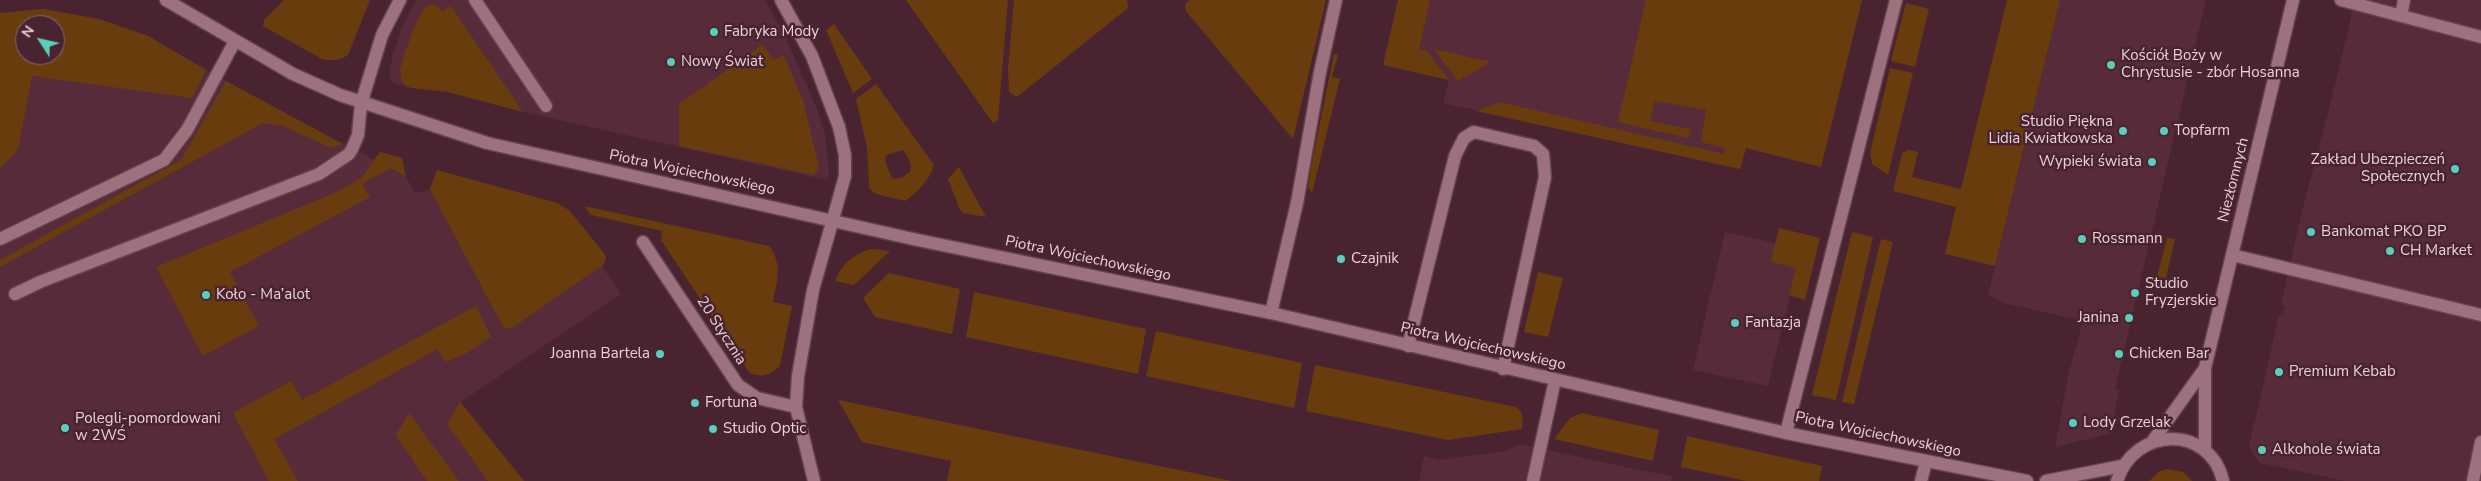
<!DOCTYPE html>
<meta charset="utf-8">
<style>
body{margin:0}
#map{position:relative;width:2481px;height:481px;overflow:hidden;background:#492430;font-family:"Nunito Sans",sans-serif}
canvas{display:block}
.north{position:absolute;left:15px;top:15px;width:50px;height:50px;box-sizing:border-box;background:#492430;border:1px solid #896973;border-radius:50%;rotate:305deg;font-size:14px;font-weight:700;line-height:20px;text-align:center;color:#ead1d7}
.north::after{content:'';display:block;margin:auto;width:18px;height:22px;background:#5bcebb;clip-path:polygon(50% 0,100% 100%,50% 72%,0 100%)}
</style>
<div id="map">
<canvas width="2481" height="481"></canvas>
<div class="north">N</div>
</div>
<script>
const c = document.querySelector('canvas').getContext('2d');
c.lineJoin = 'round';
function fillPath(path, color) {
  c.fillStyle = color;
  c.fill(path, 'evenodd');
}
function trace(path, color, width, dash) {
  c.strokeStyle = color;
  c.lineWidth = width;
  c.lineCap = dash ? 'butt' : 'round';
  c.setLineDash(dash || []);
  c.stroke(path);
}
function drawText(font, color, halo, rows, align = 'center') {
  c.font = font + ' "Nunito Sans",sans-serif';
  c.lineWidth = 5;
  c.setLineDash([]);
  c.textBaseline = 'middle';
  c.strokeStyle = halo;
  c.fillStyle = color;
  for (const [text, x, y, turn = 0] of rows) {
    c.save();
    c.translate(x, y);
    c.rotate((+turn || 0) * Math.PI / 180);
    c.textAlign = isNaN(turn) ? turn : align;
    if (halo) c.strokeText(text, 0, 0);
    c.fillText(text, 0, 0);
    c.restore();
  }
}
fillPath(new Path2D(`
 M416,0H765L786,38L819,114L825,136L829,170L827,180L523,112L448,92L411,88L391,82L389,71L393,56L402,26Z
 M1398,0H1862L1821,167L1746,148L1740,169L1443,103L1449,80L1383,65Z
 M2060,0H2206L2115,389L2119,390L2111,433L2055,447L2069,372L2083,321L2004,303L1988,295Z
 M2355,0H2481V481H2345L2260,463L2249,447L2279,315L2283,316L2285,306L2281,305L2302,211L2332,98Z
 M43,9L99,19L148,36L275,109L391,168L406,177L415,193L441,187L571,220L621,294L461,402L524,481H0V13ZM25,25H55V55H25Z
 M1779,228L1805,234L1768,386L1693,370L1725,232L1775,243Z
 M1520,444L1639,470L1672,476L1671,481H1419L1424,456L1439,460L1505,451Z`), '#572b39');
fillPath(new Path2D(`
 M284,0H370L348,55C339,61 333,61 322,59L263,26L264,20Z
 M906,0H1008L998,120L993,123Z
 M1014,0H1127L1128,8L1017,97L1009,92L1008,69Z
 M1190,0H1326L1293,139L1186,11L1185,4Z
 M1398,0H1430L1419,49L1427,51L1449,80L1383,65Z
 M1646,0H1862L1821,167L1746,148L1740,169L1476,111L1500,102L1724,154L1725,148L1701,142L1706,110L1655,101L1650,121L1691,129L1688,138L1618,122Z
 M2007,0H2060L1995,266L1945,254L1956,207L1893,191L1902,153L1909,150L1918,152L1912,177L1961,189Z
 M1906,3L1929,9L1915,67L1891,61Z
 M432,4L438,6L442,11L451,6L523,112L448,92L411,88L405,85L401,78L400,69L412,32L422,11L426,6Z
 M43,9L99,19L148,36L206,70L192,98L32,76L18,150L0,169V13ZM25,25H55V55H25Z
 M834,24L872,79L853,93L826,30Z
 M763,44L773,60L784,55L803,101L819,167L814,175L679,146V104Z
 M1434,49L1491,62L1458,81Z
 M1334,54L1338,55L1332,77L1340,79L1312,193L1308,187L1312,163Z
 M1890,68L1913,73L1888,175L1872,164L1870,153Z
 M226,81L343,144L331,148L283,126L263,123L0,267V260L181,160Z
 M876,84L934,165C930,180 918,192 905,201L876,194L869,188L867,148L856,99ZM903,150L910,161L911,170C907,175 898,181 892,178L885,161L886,155Z
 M380,152L402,158L406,177L391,168L362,184L370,197L230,272L259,326L203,356L156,267L337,192L361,178Z
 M959,167L960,169L986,217L963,213L960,210L948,179Z
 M437,170L557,203L569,210L604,253L606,258L604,264L512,328L506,329L502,325L430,189Z
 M584,206L769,246C783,264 777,281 773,302L792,306L780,365C772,375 761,379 749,372L661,240L662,231L591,215Z
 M1779,228L1820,238L1805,300L1789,295L1796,268L1771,262Z
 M1852,232L1873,237L1836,400L1812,395Z
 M2167,238L2175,239L2163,290L2154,288Z
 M1881,239L1893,242L1854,404L1842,402Z
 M871,249L890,251L854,285L835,281C842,264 852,255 871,249Z
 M1538,272L1563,278L1548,337L1524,332Z
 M889,273L960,289L952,334L875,317L863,298Z
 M974,292L1146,329L1138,374L966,337Z
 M476,306L491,337L465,354L445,362L438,349L274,439L298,481H269L233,413L291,381L302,400Z
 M1156,331L1302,363L1294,408L1146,376Z
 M1315,365L1516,407C1524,412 1523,421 1522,429L1448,440L1306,411Z
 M838,400L1232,481H947L951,461L862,442Z
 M460,402L524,481H488L447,424Z
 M409,413L459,481H427L396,435Z
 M1582,413L1659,430L1653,461L1554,439L1570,418Z
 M1687,436L1822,466L1819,481H1746L1681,467Z
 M2167,469L2183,472L2192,481H2149L2159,472Z`), '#693c0e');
const minor = new Path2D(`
 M166,0L293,74L340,95L487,143L913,239L1271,313L1786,433L2027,481
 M475,0L546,106
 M781,0L812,56L839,127L845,155V176L813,290L798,376L796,407L814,481
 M2341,0L2481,37
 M2401,16L2404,0
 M0,239L164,160L187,130L235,41
 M643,242L738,385L757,398L796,407
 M2232,255L2481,315
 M15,294L40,282L319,174L349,154L352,149L358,135L361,104L382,35L400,0
 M1271,313L1297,203L1320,72L1336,0
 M1408,346L1455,156L1464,138L1474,132L1534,146L1543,154L1545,177L1503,369
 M1786,433L1896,0
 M2152,442L2205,368
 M2205,451V368L2293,0
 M1533,481L1555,380
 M1921,481L1926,462
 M2046,481L2122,466
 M2117,481C2134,426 2210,424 2223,481
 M2473,481L2481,442`);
trace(minor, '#63434d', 15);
trace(minor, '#9d717d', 12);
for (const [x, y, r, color] of [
 [714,32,5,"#5bcebb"],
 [671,62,5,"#5bcebb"],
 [2111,65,5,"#5bcebb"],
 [2123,131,5,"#5bcebb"],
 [2164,131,5,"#5bcebb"],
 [2152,162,5,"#5bcebb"],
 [2455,169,5,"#5bcebb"],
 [2311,232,5,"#5bcebb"],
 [2082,239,5,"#5bcebb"],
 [2390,251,5,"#5bcebb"],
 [1341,259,5,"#5bcebb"],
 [2135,293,5,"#5bcebb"],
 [206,295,5,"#5bcebb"],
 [2129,318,5,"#5bcebb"],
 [1735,323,5,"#5bcebb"],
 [660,354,5,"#5bcebb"],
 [2119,354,5,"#5bcebb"],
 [2279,372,5,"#5bcebb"],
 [695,403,5,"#5bcebb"],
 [2073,423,5,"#5bcebb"],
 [65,428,5,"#5bcebb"],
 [713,429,5,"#5bcebb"],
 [2262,450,5,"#5bcebb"]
]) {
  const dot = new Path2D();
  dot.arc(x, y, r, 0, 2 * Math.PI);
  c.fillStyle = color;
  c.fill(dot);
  trace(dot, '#492430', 2);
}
drawText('15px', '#ead1d7', '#492430', [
 ["Fabryka Mody",724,32],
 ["Kościół Boży w",2121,56],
 ["Chrystusie - zbór Hosanna",2121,73],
 ["Nowy Świat",681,62],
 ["Studio Piękna",2113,122,"right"],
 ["Lidia Kwiatkowska",2113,139,"right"],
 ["Topfarm",2174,131],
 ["Zakład Ubezpieczeń",2445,160,"right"],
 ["Społecznych",2445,177,"right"],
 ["Wypieki świata",2142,162,"right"],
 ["Bankomat PKO BP",2321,232],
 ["Rossmann",2092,239],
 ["CH Market",2400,251],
 ["Czajnik",1351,259],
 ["Studio",2145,284],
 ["Fryzjerskie",2145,301],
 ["Koło - Ma’alot",216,295],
 ["Janina",2119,318,"right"],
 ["Fantazja",1745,323],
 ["Joanna Bartela",650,354,"right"],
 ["Chicken Bar",2129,354],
 ["Premium Kebab",2289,372],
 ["Fortuna",705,403],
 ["Polegli-pomordowani",75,419],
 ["w 2WŚ",75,436],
 ["Lody Grzelak",2083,423],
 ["Studio Optic",723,429],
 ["Alkohole świata",2272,450]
], 'left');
drawText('15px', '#ead1d7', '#492430', [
 ["Piotra Wojciechowskiego",692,173,12],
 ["Niezłomnych",2234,180,-76],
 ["Piotra Wojciechowskiego",1088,259,12],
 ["20 Stycznia",721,331,57],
 ["Piotra Wojciechowskiego",1483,347,13],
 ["Piotra Wojciechowskiego",1878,435,12]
]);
</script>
